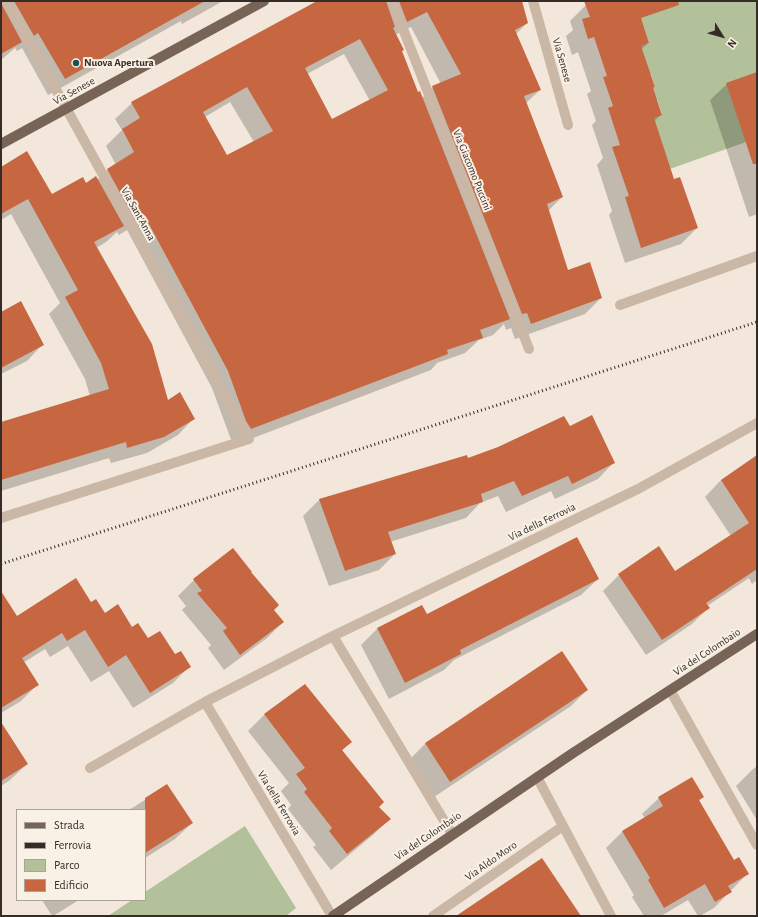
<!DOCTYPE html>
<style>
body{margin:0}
#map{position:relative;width:758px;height:917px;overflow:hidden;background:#f2e7da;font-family:"Alegreya Sans",sans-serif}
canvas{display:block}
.frame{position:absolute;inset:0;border:2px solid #362c27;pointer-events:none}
.legend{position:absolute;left:16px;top:809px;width:130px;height:92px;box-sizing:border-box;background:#f9f1e6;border:1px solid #aba29a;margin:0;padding:5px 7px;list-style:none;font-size:12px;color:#362c27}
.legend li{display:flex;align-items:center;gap:8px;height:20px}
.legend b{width:20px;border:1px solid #aba29a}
.north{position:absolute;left:702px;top:16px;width:40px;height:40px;-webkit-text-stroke:3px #f9f1e6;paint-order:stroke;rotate:127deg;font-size:11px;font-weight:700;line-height:16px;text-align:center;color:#362c27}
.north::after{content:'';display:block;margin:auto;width:14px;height:18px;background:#362c27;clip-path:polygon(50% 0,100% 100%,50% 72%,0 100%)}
</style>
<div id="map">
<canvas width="758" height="917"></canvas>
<div class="frame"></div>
<ul class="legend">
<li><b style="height:5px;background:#786357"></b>Strada</li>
<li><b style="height:5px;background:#362c27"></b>Ferrovia</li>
<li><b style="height:11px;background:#b2c19a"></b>Parco</li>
<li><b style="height:11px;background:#c76742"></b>Edificio</li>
</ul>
<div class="north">N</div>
</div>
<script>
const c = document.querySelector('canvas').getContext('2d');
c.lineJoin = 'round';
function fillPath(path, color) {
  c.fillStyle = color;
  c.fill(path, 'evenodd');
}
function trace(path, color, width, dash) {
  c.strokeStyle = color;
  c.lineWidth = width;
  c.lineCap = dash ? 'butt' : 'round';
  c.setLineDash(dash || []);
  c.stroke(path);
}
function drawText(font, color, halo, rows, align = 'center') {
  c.font = font + ' "Alegreya Sans",sans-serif';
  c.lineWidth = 4;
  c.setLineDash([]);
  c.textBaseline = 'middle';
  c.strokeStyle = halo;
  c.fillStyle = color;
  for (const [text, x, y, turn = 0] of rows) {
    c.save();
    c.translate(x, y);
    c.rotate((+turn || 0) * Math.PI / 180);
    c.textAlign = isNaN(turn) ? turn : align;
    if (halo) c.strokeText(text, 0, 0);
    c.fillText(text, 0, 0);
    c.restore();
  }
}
fillPath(new Path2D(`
 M640,1H757V72L746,142L667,170L651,119L662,114L657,99L650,101L647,90L655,87L651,74L646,75L637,47L649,43L644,28L633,20Z
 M245,826L296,908L286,916H108L132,900H145V892Z`), '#b2c19a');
fillPath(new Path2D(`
 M1,1H223L182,24L181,21L48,95L22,48L17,51L15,48L1,60Z
 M319,1H521L527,23L516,34L540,90L526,103L562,197L548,211L567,271L601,298L585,314L515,339L511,328L506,330L504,324L493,335L479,340L465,353L437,363L431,370L235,445L230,437L212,388L127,230L119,235L117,232L106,242L96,248L167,401L194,418L178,435L147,453L111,463L109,458L1,491V423L90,396L85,379L49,314L60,303L11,214L1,220V167L52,195L97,180L108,170L116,165L106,146L122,130L115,119L132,103ZM411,27L441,84L433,87L422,98L417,94L395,35ZM344,54L370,101L332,121L307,74ZM230,102L254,142L226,156L205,117Z
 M597,1H632L648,43L641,50L661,114L654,122L673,180L697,228L681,244L625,263L609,215L612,211L597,165L603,158L592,125L596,121L587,94L591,91L578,52L572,55L566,36L573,30L570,21L586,5Z
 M757,73V214L749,217L710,100L727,84Z
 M1,313L43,344L27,361L1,374Z
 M757,457V580L752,584L749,578L707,606L708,608L692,624L646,655L603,591L619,575L675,573L731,536L705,497L721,480Z
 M468,460L614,462L598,479L555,499L551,491L506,512L498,496L480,503L466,518L390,542L395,554L379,570L329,586L303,516L320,499Z
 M250,573L273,610L283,622L267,638L224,670L208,648L211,645L182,610L186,606L178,596L194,580Z
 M598,579L581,595L454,660L444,670L389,699L361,645L377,629Z
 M1,602L17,618L91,604L105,614L132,628L190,666L173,683L133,708L109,671L91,682L68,646L50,657L45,649L23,663L37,685L21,701L1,713Z
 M562,652L587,690L571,706L434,797L409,760L425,744Z
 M305,685L350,742L342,751L378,807L389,819L373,835L331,870L313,847L316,845L288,809L291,805L281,791L289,783L248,731L264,715Z
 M1,723L27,764L10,780L1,786Z
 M757,766V820L736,786L752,770Z
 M167,786L192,823L175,839L145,858V810H129Z
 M703,797L699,801L734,861L748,873L714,908L700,916H698L688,900L661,916H644L632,897L634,895L606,848L622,832L645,818L642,814L659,798Z
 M42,900H79L53,916H52Z`), '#0003');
fillPath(new Path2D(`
 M14,1H205L65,79L38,33L34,36Z
 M317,1H386L395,27L393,28L404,50L402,51L418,92L420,91L510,319L480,330L483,338L447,350L448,354L251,429L246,421L228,371L144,215L135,220L107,169L134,152L122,129L140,118L131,102ZM360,39L388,90L332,119L305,68ZM247,87L273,131L227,155L203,112Z
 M399,1H522L528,23L515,30L541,90L524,96L563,197L547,204L568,270L590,262L602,298L531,324L527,313L522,314L432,86L461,74L427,12L407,22Z
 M584,1H678L679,5L641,18L649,43L641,46L655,87L653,88L662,115L654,118L674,179L680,177L698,228L641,248L625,197L629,196L612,147L620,145L608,108L613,106L603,77L607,76L594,37L588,39L582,19L590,17Z
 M1,3L22,42L1,54Z
 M757,72V164H753L726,83Z
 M27,151L52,194L83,177L86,183L96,176L124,226L94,242L152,344L168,400L180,392L195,419L164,437L127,448L126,442L1,480V422L109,389L101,363L65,297L78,290L28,199L1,214V167Z
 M21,301L44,345L1,368V312Z
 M592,415L615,463L572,484L568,476L522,496L514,481L481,494L483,502L388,532L396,554L345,571L319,499L467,455L468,458L498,447L564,416L570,426Z
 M757,455V569L706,603L710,608L662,640L618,574L659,546L675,571L749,523L721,480Z
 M577,537L599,579L460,650L461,654L405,683L377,628L422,605L427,614Z
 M233,548L252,572H251L279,605L274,610L284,622L240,655L223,631L227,628L197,593L202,591L193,579Z
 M76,578L91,602L96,599L105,613L118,604L132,627L138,623L148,638L160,631L175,654L181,651L191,667L150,693L126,655L108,667L85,630L67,641L62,633L22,658L39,685L1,708V591L17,616Z
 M562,651L588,690L450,782L425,743Z
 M305,684L352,742L342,750L384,802L379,807L391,819L347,854L329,831L332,828L304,792L307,789L296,774L305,768L264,714Z
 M1,722L28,764L1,781Z
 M692,777L704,797L699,800L734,860L739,857L749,874L728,886L732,892L715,902L705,884L664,908L648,880L650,878L622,831L663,806L658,797Z
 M167,784L193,823L145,853V798Z
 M542,858L581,916H456Z`), '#c76742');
trace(new Path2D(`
 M392,1L529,349
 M533,1L568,125
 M620,305L757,256
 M1,518L249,439L7,1
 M333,636L452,834
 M670,690L757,845
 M205,702L332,916
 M90,768L205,702L333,636L638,489L757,423
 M537,777L611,916
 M433,916L563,826`), '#cab7a5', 10);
trace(new Path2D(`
 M1,144L264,1
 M333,916L573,753L757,634`), '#786357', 10);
trace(new Path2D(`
 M1,564L757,322`), '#362c27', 3, [1, 3]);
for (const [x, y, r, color] of [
 [76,63,4,"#1c5257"]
]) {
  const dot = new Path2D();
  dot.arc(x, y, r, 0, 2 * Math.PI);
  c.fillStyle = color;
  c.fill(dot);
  trace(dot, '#f9f1e6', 1.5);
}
drawText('11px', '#362c27', '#f9f1e6', [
 ["Via Senese",562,60,74],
 ["Via Senese",74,91,-29],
 ["Via Giacomo Puccini",472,170,68],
 ["Via Sant'Anna",138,214,61],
 ["Via della Ferrovia",542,522,-26],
 ["Via del Colombaio",707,652,-33],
 ["Via della Ferrovia",279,803,59],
 ["Via del Colombaio",428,836,-34],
 ["Via Aldo Moro",491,861,-35]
]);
drawText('bold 11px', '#362c27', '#f9f1e6', [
 ["Nuova Apertura",84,63]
], 'left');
</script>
